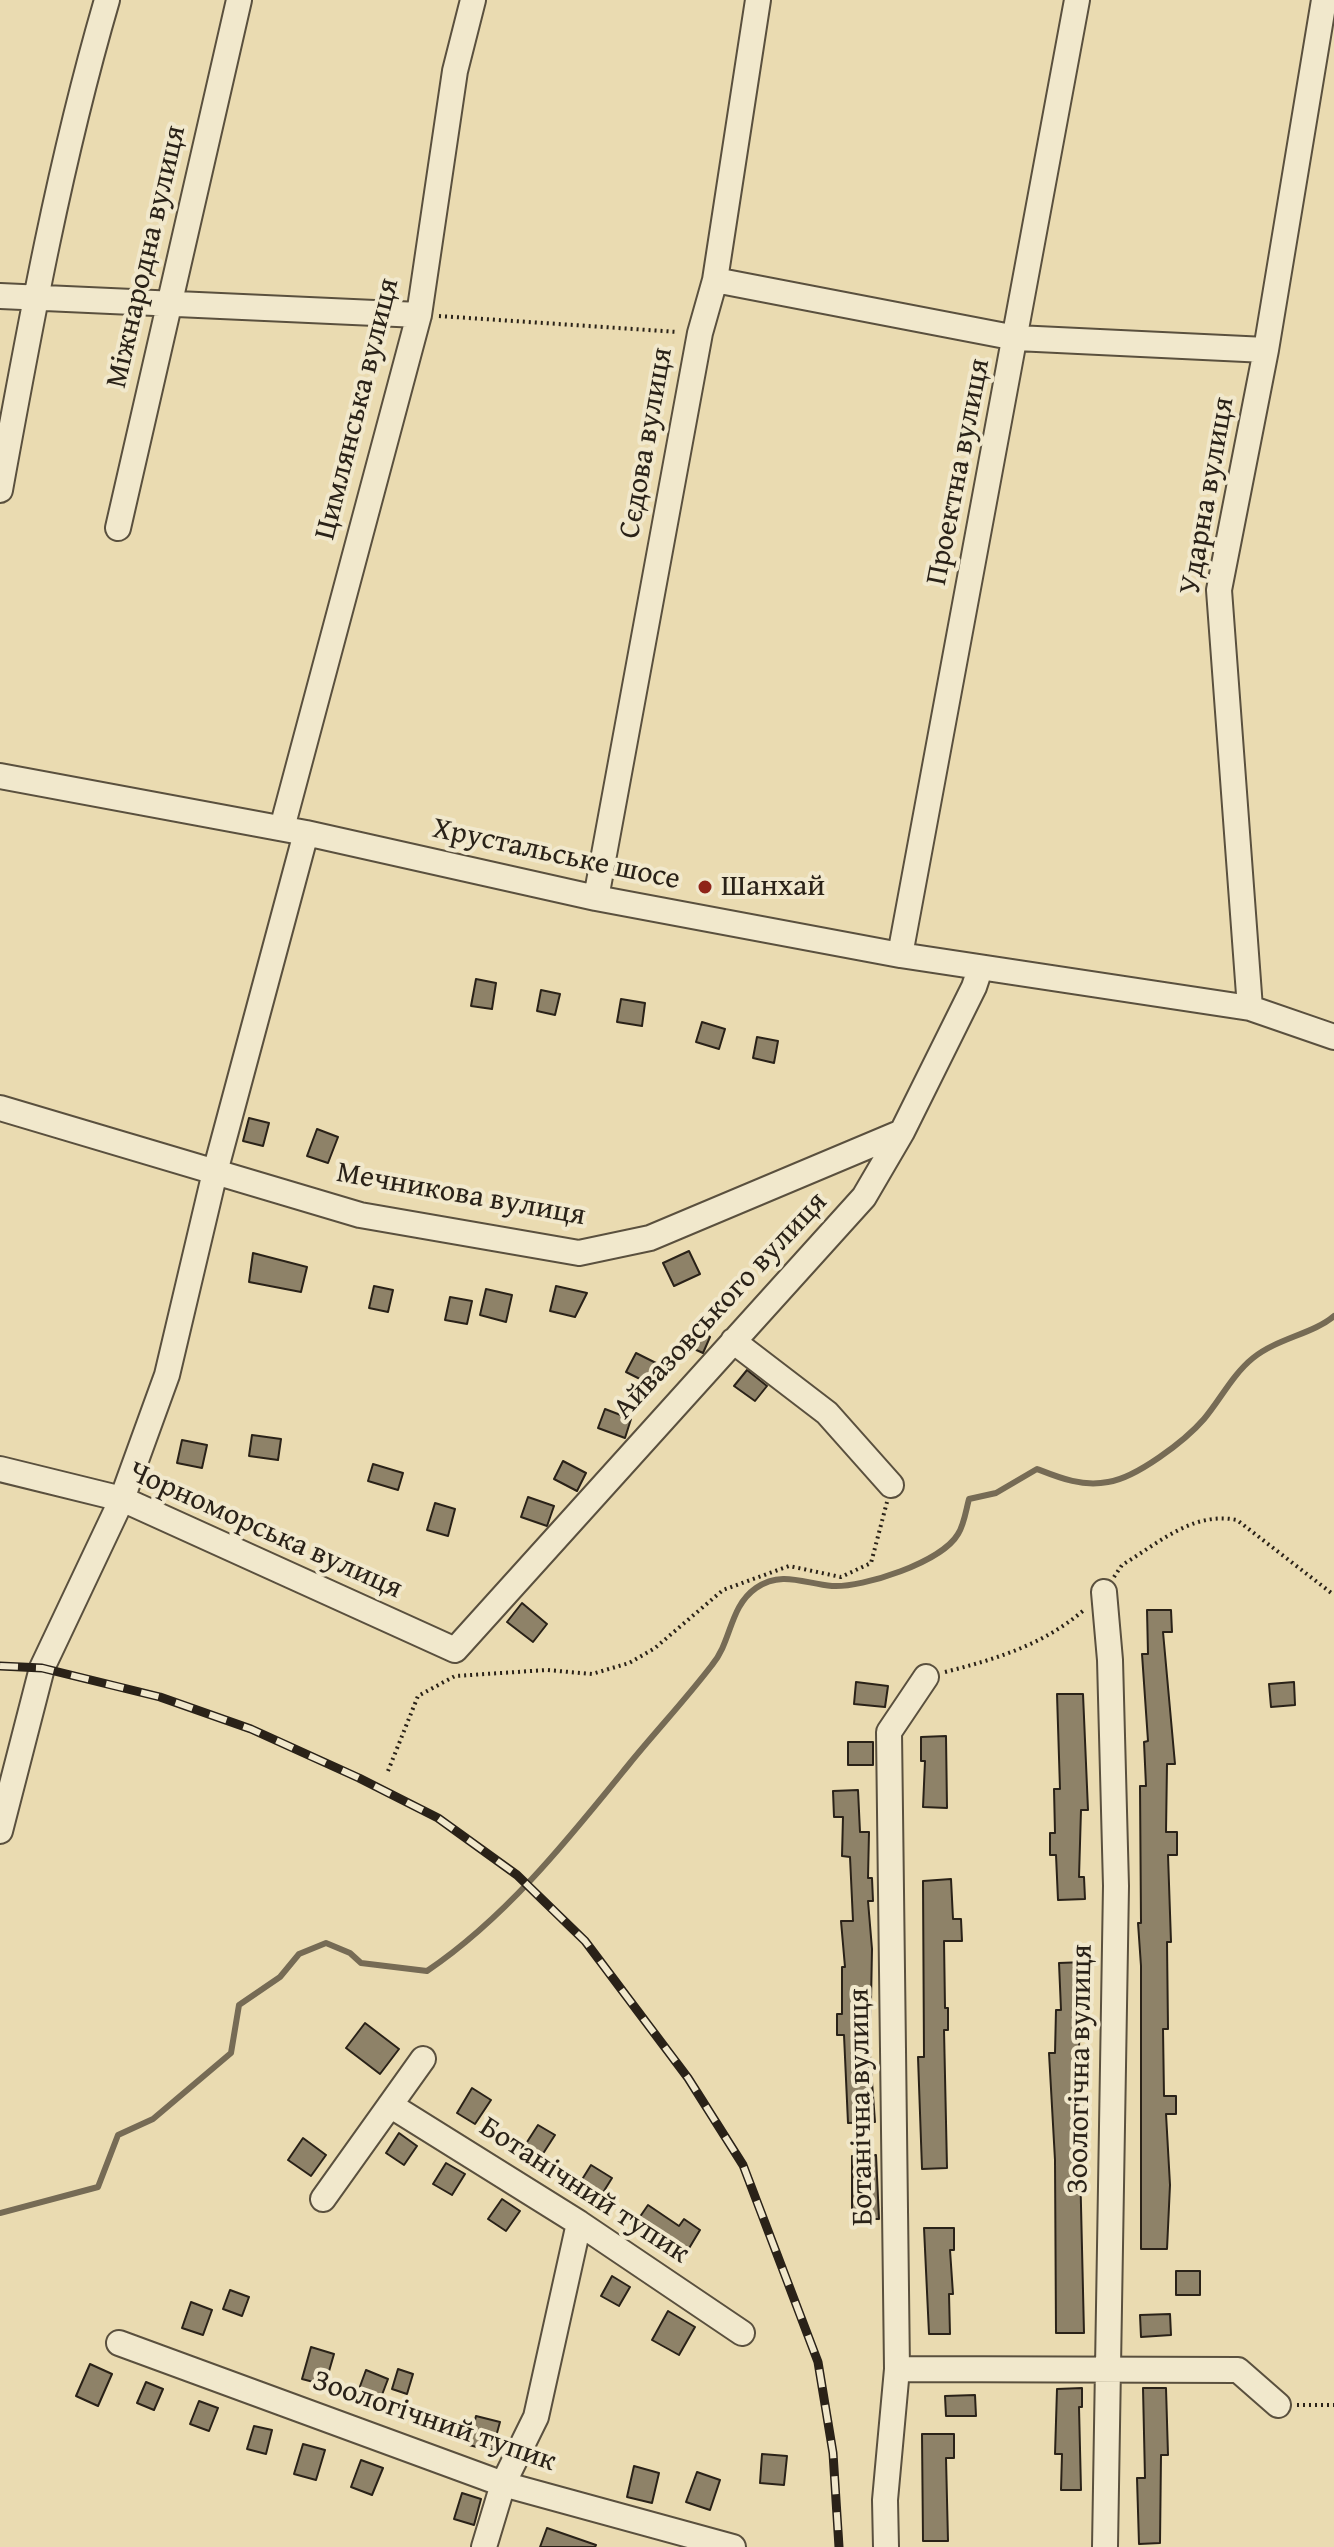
<!DOCTYPE html>
<meta charset="utf-8">
<style>
body{margin:0}
canvas{display:block;background:#eadbb1}
</style>
<canvas width="1334" height="2547"></canvas>
<script>
const c = document.querySelector('canvas').getContext('2d');
c.lineJoin = 'round';
function trace(path, color, width, dash) {
  c.strokeStyle = color;
  c.lineWidth = width;
  c.lineCap = dash ? 'butt' : 'round';
  c.setLineDash(dash || []);
  c.stroke(path);
}
function fillPath(path, color) {
  c.fillStyle = color;
  c.fill(path, 'evenodd');
}
function drawText(font, color, halo, rows, align = 'center') {
  c.font = font + ' "Gentium Book Plus",serif';
  c.lineWidth = 8;
  c.setLineDash([]);
  c.textBaseline = 'middle';
  c.strokeStyle = halo;
  c.fillStyle = color;
  for (const [text, x, y, turn = 0] of rows) {
    c.save();
    c.translate(x, y);
    c.rotate((+turn || 0) * Math.PI / 180);
    c.textAlign = isNaN(turn) ? turn : align;
    if (halo) c.strokeText(text, 0, 0);
    c.fillText(text, 0, 0);
    c.restore();
  }
}
trace(new Path2D(`
 M0,2213L98,2187L118,2135L153,2119L231,2053L239,2005L280,1977L299,1954L326,1943L350,1953L361,1963L427,1971C507,1917 570,1837 630,1763C657,1730 686,1699 712,1665C732,1641 729,1607 756,1588C782,1570 805,1584 832,1586C863,1588 942,1562 958,1534C964,1525 966,1510 969,1499L996,1493L1037,1469C1060,1478 1082,1487 1108,1482C1136,1478 1185,1441 1204,1419C1220,1400 1233,1374 1253,1358C1278,1338 1313,1334 1334,1316`), '#766b55', 6);
const building = new Path2D(`
 M476,979L496,983L492,1009L471,1006Z
 M541,990L560,994L555,1015L537,1011Z
 M621,999L645,1003L642,1026L617,1022Z
 M702,1022L725,1029L719,1049L696,1042Z
 M757,1037L778,1041L774,1063L753,1058Z
 M249,1118L269,1123L263,1146L243,1141Z
 M317,1129L338,1137L328,1163L307,1156Z
 M689,1251L700,1274L674,1286L663,1263Z
 M253,1253L307,1267L301,1292L249,1282Z
 M374,1286L393,1290L388,1312L369,1308Z
 M556,1286L587,1293L575,1317L550,1311Z
 M486,1289L512,1295L506,1322L480,1315Z
 M450,1297L472,1301L467,1324L445,1320Z
 M691,1328L710,1337L703,1353L683,1344Z
 M636,1353L664,1367L654,1386L626,1372Z
 M747,1370L767,1386L755,1401L734,1386Z
 M605,1409L631,1419L625,1438L598,1428Z
 M252,1435L281,1439L278,1460L249,1456Z
 M182,1440L207,1445L202,1468L177,1463Z
 M563,1461L586,1473L577,1491L554,1479Z
 M373,1464L403,1473L398,1490L368,1481Z
 M528,1497L554,1506L547,1526L521,1517Z
 M435,1503L455,1509L448,1536L427,1530Z
 M522,1603L547,1624L533,1642L507,1622Z
 M1147,1610H1171L1172,1632H1163L1175,1764H1167L1166,1832H1177V1855H1168L1171,1942H1167L1168,2029H1163L1164,2096H1176V2114H1166L1170,2185L1167,2249H1141V1966L1138,1923H1141L1140,1786H1146L1144,1742L1148,1741L1142,1654H1148Z
 M856,1682L888,1686L885,1707L854,1704Z
 M1294,1682L1295,1705L1271,1707L1269,1684Z
 M1057,1694H1083L1088,1810H1081L1079,1877H1084L1085,1899L1058,1900L1056,1855H1050V1833H1055L1054,1789H1060Z
 M946,1736L947,1808L923,1807L925,1761H921V1737Z
 M848,1742H873V1765H848Z
 M858,1790L860,1832H869L868,1878H872L873,1901H868L872,1949L870,2055L875,2122L848,2123L844,2035H837V2014H842V1967H845L841,1921H853L850,1857L842,1856L843,1817H834L833,1791Z
 M951,1879L953,1919H961L962,1941H944L945,2008H948V2030H944L947,2168L922,2169L918,2057H924L923,1881Z
 M1085,1962L1086,1985H1080L1079,2052L1082,2097H1085V2121H1079L1084,2333H1056L1055,2160L1049,2053H1055L1056,2010H1061L1059,1963Z
 M365,2023L399,2049L380,2074L346,2048Z
 M472,2088L491,2100L475,2124L457,2113Z
 M538,2125L555,2135L537,2163L520,2153Z
 M399,2133L417,2146L404,2165L386,2153Z
 M303,2138L326,2155L311,2176L288,2160Z
 M876,2155L879,2219H852V2156Z
 M446,2163L465,2174L452,2195L433,2184Z
 M591,2165L612,2178L599,2199L578,2186Z
 M502,2199L520,2211L506,2231L488,2219Z
 M648,2205L679,2226L684,2219L700,2230L688,2250L655,2229L651,2234L635,2224Z
 M924,2228H954V2250H950L953,2294H949L950,2334H929Z
 M1176,2271H1200V2295H1176Z
 M612,2276L630,2287L619,2306L601,2296Z
 M230,2290L249,2297L242,2316L223,2309Z
 M191,2302L212,2310L203,2335L182,2328Z
 M668,2311L695,2327L679,2355L652,2340Z
 M1170,2314L1171,2335L1141,2337L1140,2315Z
 M311,2347L334,2354L325,2385L302,2379Z
 M90,2364L112,2374L98,2406L76,2396Z
 M398,2369L413,2374L407,2394L392,2389Z
 M366,2370L388,2379L377,2408L355,2400Z
 M146,2382L163,2389L154,2410L137,2403Z
 M1082,2388V2407H1079L1081,2490H1061L1062,2454H1055L1057,2389Z
 M1143,2388H1166L1168,2455H1161L1160,2543L1139,2544L1137,2478H1145Z
 M975,2395L976,2416H946L945,2396Z
 M199,2401L218,2408L209,2431L190,2424Z
 M476,2416L500,2422L492,2451L469,2445Z
 M254,2426L272,2430L266,2454L247,2449Z
 M922,2434H954V2458H946L948,2541H923Z
 M303,2444L325,2450L316,2480L294,2474Z
 M762,2454L787,2456L784,2485L760,2483Z
 M361,2460L383,2468L372,2495L351,2487Z
 M634,2466L659,2473L652,2503L627,2497Z
 M697,2472L720,2480L710,2510L686,2502Z
 M462,2493L481,2499L474,2525L454,2519Z
 M547,2528L596,2545L595,2547H540Z`);
fillPath(building, '#8e8268');
trace(building, '#2a2218', 2);
const minor = new Path2D(`
 M715,280L1016,338L1266,350
 M0,296L419,315
 M0,490C30,325 60,161 107,0
 M118,528L239,0
 M0,776L306,833L596,898L900,955L1250,1008L1334,1037
 M282,828L419,315L455,71L473,0
 M596,898L700,333L715,280L758,0
 M900,955L1077,0
 M1250,1008L1219,590L1266,350L1324,0
 M0,1108L360,1215L579,1253L650,1238L902,1132
 M733,1341L827,1413L891,1485
 M0,1469L122,1499L455,1650L864,1197L902,1132L974,987L980,969
 M1104,1592L1110,1660L1116,1886L1105,2547
 M0,1831L42,1668L122,1499L167,1375L215,1172L306,833
 M390,2105L579,2223L742,2333
 M323,2199L423,2059
 M119,2343L503,2484L733,2547
 M897,2369L1238,2370L1278,2405
 M484,2547L503,2484L536,2417L579,2223
 M886,2547L885,2500L897,2369L889,1732L926,1677`);
trace(minor, '#5a503e', 28);
trace(new Path2D(`
 M439,316L678,332
 M1114,1577L1122,1565C1159,1543 1193,1511 1237,1520L1334,1595
 M945,1672C996,1659 1043,1645 1084,1610
 M388,1771L418,1696L455,1676L547,1670L592,1674L629,1663L655,1648L723,1590L789,1566L841,1577L871,1563L887,1502
 M1297,2405H1334`), '#2a2218', 4, [2, 4]);
trace(minor, '#f1e8cc', 24);
const rail = new Path2D(`
 M0,1666L42,1668L160,1697L251,1729L359,1778L438,1818L517,1875L585,1941L688,2078L743,2165L818,2362L833,2453L839,2547`);
trace(rail, '#2a2218', 9);
trace(rail, '#f1e8cc', 6, [18]);
for (const [x, y, r, color] of [
 [705,887,8,"#8f2418"]
]) {
  const dot = new Path2D();
  dot.arc(x, y, r, 0, 2 * Math.PI);
  c.fillStyle = color;
  c.fill(dot);
  trace(dot, '#f1e8cc', 3);
}
drawText('30px', '#2a2218', '#f1e8cc', [
 ["Міжнародна вулиця",147,257,-77],
 ["Цимлянська вулиця",358,409,-76],
 ["Сєдова вулиця",647,443,-80],
 ["Проектна вулиця",959,472,-79],
 ["Ударна вулиця",1208,496,-80],
 ["Хрустальське шосе",556,855,12],
 ["Мечникова вулиця",461,1195,10],
 ["Айвазовського вулиця",721,1306,-47],
 ["Чорноморська вулиця",265,1531,24],
 ["Зоологічна вулиця",1081,2069,-89],
 ["Ботанічна вулиця",862,2107,-91],
 ["Ботанічний тупик",584,2191,33],
 ["Зоологічний тупик",434,2422,19]
]);
drawText('30px', '#2a2218', '#f1e8cc', [
 ["Шанхай",721,887]
], 'left');
</script>
